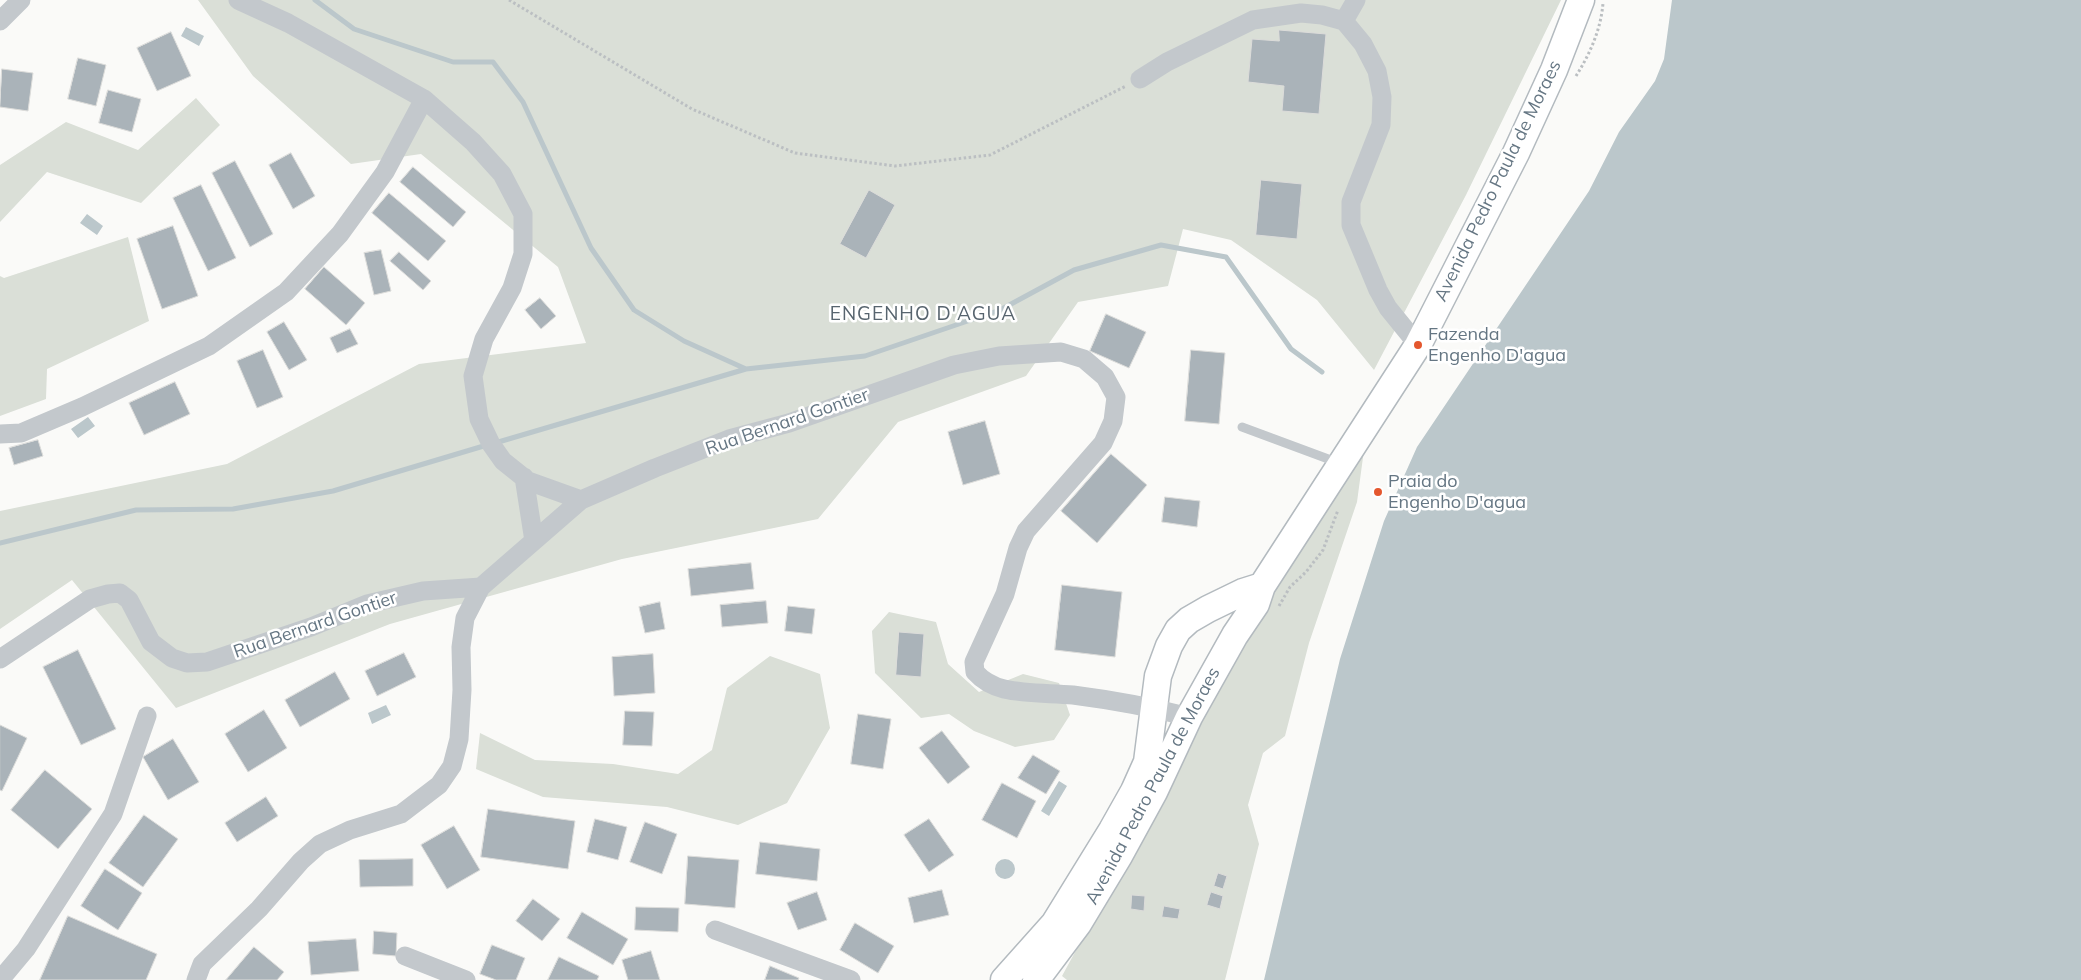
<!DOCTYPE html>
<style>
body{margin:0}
canvas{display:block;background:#fafaf8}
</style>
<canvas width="2081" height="980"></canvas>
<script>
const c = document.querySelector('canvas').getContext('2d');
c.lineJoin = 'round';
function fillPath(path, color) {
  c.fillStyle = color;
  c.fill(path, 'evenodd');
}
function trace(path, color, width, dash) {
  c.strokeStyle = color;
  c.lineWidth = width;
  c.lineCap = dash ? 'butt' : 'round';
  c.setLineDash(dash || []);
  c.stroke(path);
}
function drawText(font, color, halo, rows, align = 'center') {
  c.font = font + ' Mulish,sans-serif';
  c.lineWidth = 5;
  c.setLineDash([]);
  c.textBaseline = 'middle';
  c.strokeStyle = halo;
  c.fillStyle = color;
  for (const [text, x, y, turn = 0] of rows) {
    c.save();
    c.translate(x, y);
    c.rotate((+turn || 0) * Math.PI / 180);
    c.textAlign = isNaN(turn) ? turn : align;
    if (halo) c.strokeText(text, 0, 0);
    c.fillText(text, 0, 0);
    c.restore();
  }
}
fillPath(new Path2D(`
 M198,0H1561L1466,195L1374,370L1317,300L1231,240L1183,229L1168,286L1078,302L1026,376L898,422L818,519L622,559L390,624L176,708L72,580L0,629V511L227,464L419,364L586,343L558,267L421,154L351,164L253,76Z
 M196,98L220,125L141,203L47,172L0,222V165L66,122L138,150Z
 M128,237L149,321L47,369L46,399L0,416V276L4,278Z
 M1357,446L1364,450L1357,502L1309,643L1285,736L1263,753L1248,805L1259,844L1225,980H1067L1062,976L1208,708Z
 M889,612L936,622L948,664L979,692L1023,674L1059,683L1070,715L1054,740L1015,747L974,731L949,714L921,718L875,673L872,631Z
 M770,656L820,674L830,728L787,803L738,825L667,807L543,797L476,769L480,733L535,760L613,764L678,774L712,750L727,688Z`), '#dadfd7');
fillPath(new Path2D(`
 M1672,0H2081V980H1264L1340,659L1384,521L1417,447L1589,191L1619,132L1655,81L1664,59Z
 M186,27L204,36L199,46L181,36Z
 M87,214L103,226L97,235L80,223Z
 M88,417L95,426L78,438L71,429Z
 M386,705L391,715L372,724L368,713Z
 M1059,781L1067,786L1049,816L1041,811Z
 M995 869a10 10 0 1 1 20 0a10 10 0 1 1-20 0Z`), '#bbc7cb');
trace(new Path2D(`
 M315,0L354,29L453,62H493L523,102L591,248L634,310L684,341L746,369L865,356L1000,310L1074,270L1161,245L1226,257L1291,349L1322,372
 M495,443L746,369
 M0,543L136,510L233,509L333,491L487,445`), '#bbc7cb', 5);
const building = new Path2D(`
 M1279,30L1326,34L1319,114L1282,111L1284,86L1248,82L1252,39L1279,41Z
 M171,32L191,76L157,91L137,48Z
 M78,58L106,65L96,106L68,99Z
 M2,69L33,73L28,111L0,107Z
 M108,90L141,99L132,132L99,123Z
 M291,153L315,196L293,209L269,165Z
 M235,161L273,234L250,247L212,173Z
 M413,167L466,212L453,227L400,182Z
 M1261,180L1302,184L1297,239L1256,235Z
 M201,185L236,258L208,271L173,198Z
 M869,190L895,205L866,258L840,244Z
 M389,193L446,241L428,261L372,213Z
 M173,226L198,296L162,309L137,239Z
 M381,250L391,291L374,295L364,253Z
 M399,252L431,281L423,290L390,261Z
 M324,267L365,303L346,325L305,289Z
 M540,298L556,316L541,329L525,310Z
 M1106,314L1146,332L1129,368L1090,351Z
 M284,322L307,360L289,370L267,332Z
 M350,329L358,344L337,353L330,338Z
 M263,350L283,397L257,408L237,361Z
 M1191,350L1225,353L1219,424L1185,421Z
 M175,382L190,414L144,435L129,403Z
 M985,421L1000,474L963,485L948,432Z
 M38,440L43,456L14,465L9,448Z
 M1111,454L1147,485L1097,543L1061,511Z
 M1165,497L1200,501L1197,527L1162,522Z
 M751,563L754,589L691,596L688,569Z
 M1062,585L1122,592L1115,657L1055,650Z
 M766,601L768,623L722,627L720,605Z
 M660,602L665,629L645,633L639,607Z
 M788,606L815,609L812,634L785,631Z
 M899,632L924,634L921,677L896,675Z
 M78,650L116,729L81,745L43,667Z
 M404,653L416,677L377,696L365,671Z
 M653,654L655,693L614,696L612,657Z
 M335,672L350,699L300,727L285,700Z
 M264,710L287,748L248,772L225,734Z
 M625,711L654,712L652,746L623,745Z
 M858,714L891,719L883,769L851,764Z
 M0,725L27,738L2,791L0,790Z
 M942,731L970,767L948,784L919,748Z
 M173,739L199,782L168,800L143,757Z
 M1033,755L1060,771L1046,794L1018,778Z
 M45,770L92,809L58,849L11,810Z
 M1002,783L1036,801L1017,838L982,820Z
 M266,797L278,816L237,842L225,823Z
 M488,809L575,821L568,869L481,857Z
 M144,815L178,839L143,887L109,863Z
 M595,819L627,827L618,860L587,852Z
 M929,819L954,855L929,872L904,835Z
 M645,822L677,834L662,874L630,862Z
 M454,826L480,870L447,889L421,845Z
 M760,842L820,849L817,881L756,874Z
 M688,856L739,860L735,908L685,904Z
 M413,859V886L360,887L359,860Z
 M105,869L142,893L118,930L81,906Z
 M1218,873L1227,876L1223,889L1214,886Z
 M942,890L949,915L914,923L908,898Z
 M817,892L827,920L798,930L787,903Z
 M1211,892L1223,896L1220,909L1207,905Z
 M1132,895L1145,896L1144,911L1131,909Z
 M533,899L560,919L542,941L516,921Z
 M1164,906L1180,909L1178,919L1162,917Z
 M636,907L679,908L678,932L635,930Z
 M582,912L628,939L613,965L567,938Z
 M68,916L157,954L146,980H40Z
 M855,923L894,946L878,973L840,950Z
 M374,931L397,933L396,956L373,954Z
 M356,939L359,971L311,975L308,942Z
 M492,945L525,958L516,980H496L480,974Z
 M254,947L284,972L277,980H226Z
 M651,951L660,980H628L622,960Z
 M559,957L599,976L597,980H548Z
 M770,966L799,978L798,980H765Z`);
fillPath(building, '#aab3b9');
trace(building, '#dcdcda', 1);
const secondary = new Path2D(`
 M1004,980L1054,924L1112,830L1134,791L1147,762L1158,676L1169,646L1178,630L1189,620L1208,609L1243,592L1262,586
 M1036,980L1078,924L1119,856L1154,792L1189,717L1235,635L1256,604L1262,586L1418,345L1516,153L1554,70L1581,0`);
trace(secondary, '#b3babf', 29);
trace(new Path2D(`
 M509,0L692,109L795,153L895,166L990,155L1126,86
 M1576,76C1590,54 1601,29 1603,3
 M1279,606L1290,587L1306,572L1323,550L1338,510`), '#bbbfc2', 3, [2.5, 2.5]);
trace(new Path2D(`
 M1242,427L1339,463`), '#c3c8cc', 9);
trace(new Path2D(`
 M238,0L288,23L424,99L473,142L502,174L523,214V254L512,288L484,339L473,376L479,419L491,444L503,461L528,481L581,500
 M0,21L21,0
 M1344,21L1363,44L1377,71L1382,97L1381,125L1351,202V225L1378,290L1388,308L1418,345
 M1344,21L1356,0
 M1140,79L1167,62L1253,20L1301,13L1322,15L1344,21
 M0,434L21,433L82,407L209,346L286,292L340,234L385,172L424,99
 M524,477L534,541
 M0,659L90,599L108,594L120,593L129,600L151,642L172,658L187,663L207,662L311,627L367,604L423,591L481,587L581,500L655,468L729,439L789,423L954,365L999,356L1061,352L1084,359L1105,377L1116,397L1113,421L1103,443L1026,531L1018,548L1005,594L974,662L975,672C983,681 992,686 1004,689C1026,694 1050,693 1073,695C1112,700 1151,707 1189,717
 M715,930L851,980
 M405,956L466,980
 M0,980L26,949L113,814L147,716
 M196,980L202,964L259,909L301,861L320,844L350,830L401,814L439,785L452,766L459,739L462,690L461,647L465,618L481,587`), '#c3c8cc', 19);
trace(secondary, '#fff', 26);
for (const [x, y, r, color] of [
 [1418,345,5,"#e4572e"],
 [1378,492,5,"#e4572e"]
]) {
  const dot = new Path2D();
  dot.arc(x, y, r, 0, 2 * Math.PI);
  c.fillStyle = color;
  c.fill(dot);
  trace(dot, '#fff', 2);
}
drawText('18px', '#657683', '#fff', [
 ["Avenida Pedro Paula de Moraes",1498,181,-64],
 ["Rua Bernard Gontier",787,422,-19],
 ["Rua Bernard Gontier",315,625,-19],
 ["Avenida Pedro Paula de Moraes",1153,786,-62]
]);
drawText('18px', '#657683', '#fff', [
 ["Fazenda",1428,335],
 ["Engenho D'agua",1428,356],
 ["Praia do",1388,482],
 ["Engenho D'agua",1388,503]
], 'left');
c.letterSpacing = '1px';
drawText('19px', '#57646e', '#fff', [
 ["ENGENHO D'AGUA",923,314]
]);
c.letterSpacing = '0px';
</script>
